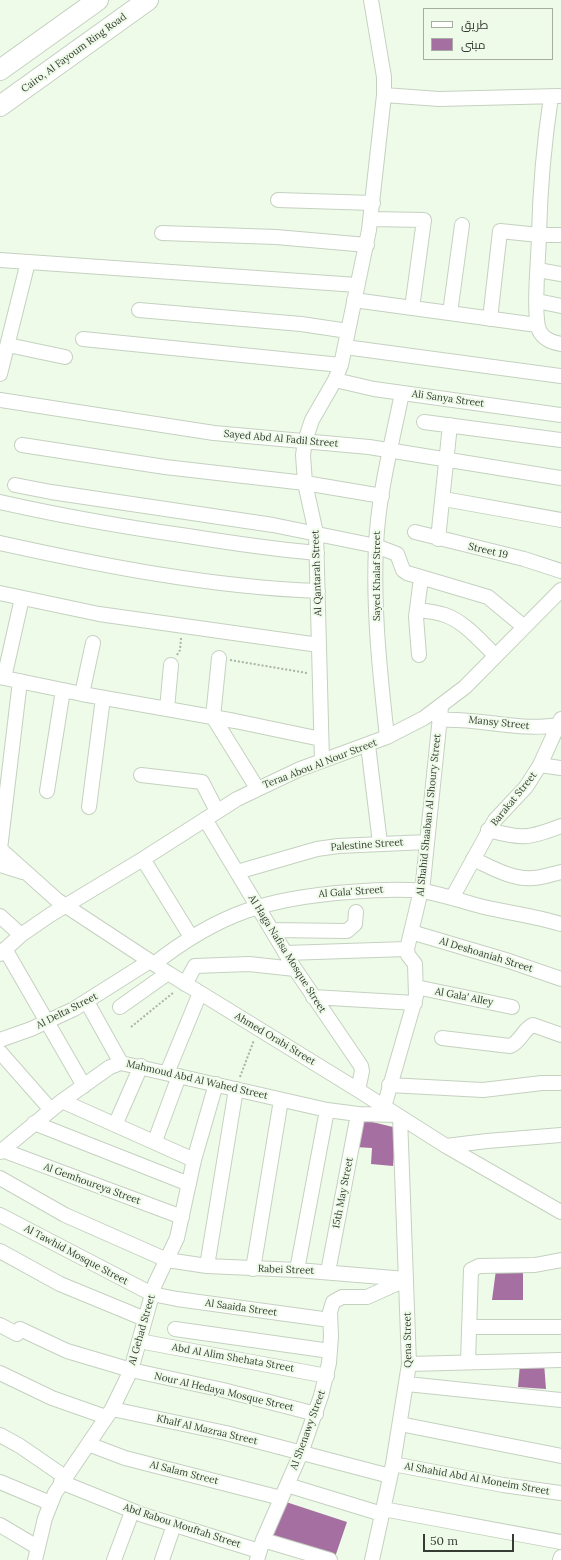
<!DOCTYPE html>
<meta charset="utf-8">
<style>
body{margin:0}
#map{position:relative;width:561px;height:1560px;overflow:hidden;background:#effbe9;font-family:Lora,Cairo,serif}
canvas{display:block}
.legend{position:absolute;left:423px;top:8px;width:130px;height:52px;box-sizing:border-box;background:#effbe9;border:1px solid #a5aea1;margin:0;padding:5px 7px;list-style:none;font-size:12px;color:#363b34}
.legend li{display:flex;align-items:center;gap:8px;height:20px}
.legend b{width:20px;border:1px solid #a5aea1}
.scale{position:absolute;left:423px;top:1534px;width:91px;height:18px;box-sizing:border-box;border:2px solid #363b34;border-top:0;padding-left:5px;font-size:12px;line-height:14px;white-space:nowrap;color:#363b34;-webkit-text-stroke:3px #effbe9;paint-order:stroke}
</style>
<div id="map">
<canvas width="561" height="1560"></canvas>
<ul class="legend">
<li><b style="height:5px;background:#fff"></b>طريق</li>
<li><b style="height:11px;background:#a56fa1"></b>مبنى</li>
</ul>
<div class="scale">50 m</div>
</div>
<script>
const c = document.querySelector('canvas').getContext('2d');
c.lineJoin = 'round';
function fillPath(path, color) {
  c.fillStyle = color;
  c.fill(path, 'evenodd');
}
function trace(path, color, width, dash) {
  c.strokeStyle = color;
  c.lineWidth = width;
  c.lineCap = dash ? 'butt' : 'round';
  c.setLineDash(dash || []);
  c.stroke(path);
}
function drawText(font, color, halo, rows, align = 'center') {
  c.font = font + ' Lora,serif';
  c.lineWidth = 4;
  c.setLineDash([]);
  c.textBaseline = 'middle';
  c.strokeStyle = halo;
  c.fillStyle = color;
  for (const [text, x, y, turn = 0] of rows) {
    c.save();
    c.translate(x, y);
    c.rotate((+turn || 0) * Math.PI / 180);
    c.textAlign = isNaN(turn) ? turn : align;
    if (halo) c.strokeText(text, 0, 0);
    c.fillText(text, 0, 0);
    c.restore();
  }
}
fillPath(new Path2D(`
 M360,1119L397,1128L393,1166L371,1164L372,1148L355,1147Z
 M523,1268V1300H492L496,1270Z
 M544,1363L546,1389L518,1387L520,1364Z
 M283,1501L347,1522L335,1557L268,1538Z`), '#a56fa1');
const minor = new Path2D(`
 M384,95L439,99L559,96
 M278,200L373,203
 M371,219L424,220L412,308
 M162,233L276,237L367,245
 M561,235H539C539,254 532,318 540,332C545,340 552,342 561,344
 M0,260L357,285
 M538,270L561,274
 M354,300L537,325
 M537,301L561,306
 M139,310L301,324L348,331
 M450,313L462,225
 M490,319L500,231L539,235C540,189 544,143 551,97
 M83,339L341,365
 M8,345L65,357
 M345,347L561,376
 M0,374L28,262
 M335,380L374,389L561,415
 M0,400L214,433L369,447L561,478
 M424,422L561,440
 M22,445L165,467L305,483L382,496
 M15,485L51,492L273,525L376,546L397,554L403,570L407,573L488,597L523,626
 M444,499L561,520
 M0,502C62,516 125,527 188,536C231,543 274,549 317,553
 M415,532L524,559L561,571
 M438,539L450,425
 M0,543C104,566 211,587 318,591
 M0,593L99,614L319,645
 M417,610C426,611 436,612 445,615C465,622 480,641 495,655
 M419,655L416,617L421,578
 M219,658L213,717L257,788
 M0,677L82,694L235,721L321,739
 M4,678L22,598
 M82,694L93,643
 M167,709L171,665
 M439,720C480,717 521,733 561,724
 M387,737C380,674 373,609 376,546C378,495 392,443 402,393
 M368,745L380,843
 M322,761L316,533L305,483L303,455L305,441L312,420L335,380L341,365L369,230L384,95V77L371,0
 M540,765L561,768
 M141,775L202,782L217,811
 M47,791L63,690
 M89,807L103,698
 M205,819L295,969L361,1066L362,1071L358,1090
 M488,830C522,839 528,839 561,826
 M0,849L57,900L168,973L358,1090L446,1146L561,1212
 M0,849L20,681
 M143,859L191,937
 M473,859C491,867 512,880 533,878C542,878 552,874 561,872
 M0,865L23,872
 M237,872L317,849L338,846L427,842
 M452,898L495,820L526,787L540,765L561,719
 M0,916L21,935
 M272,930L347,931L355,924L356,912
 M411,932L509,961L561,979
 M5,949L84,1086
 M285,953L407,949
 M0,954L21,935L50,915L143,859L237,799L300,769L387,737L424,718L465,687L561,590
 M154,964C219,913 268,898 349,892C373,890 399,888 422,891C443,894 463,902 484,907C510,913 536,916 561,924
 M185,984L195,966L249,964L295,969
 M416,987L512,1007
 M313,997L415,1003
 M87,1002L121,1063
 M120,1007L168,973
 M442,1038L510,1046C521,1042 523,1029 533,1025L561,1035
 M0,1040L31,1029L74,1009L150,961
 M0,1052L51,1110
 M167,1073L200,993
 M389,1085L483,1090L542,1083H561
 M62,1101L194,1160
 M384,1107L416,996L415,964L408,955L407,949L423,882L441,707
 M34,1123L189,1184
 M116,1123L141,1066
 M155,1141L179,1076
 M446,1146L487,1141L561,1135
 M2,1150L182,1217
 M0,1152L62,1101L110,1067L121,1063L327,1110L358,1114L397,1115
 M0,1178L65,1215L167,1260L207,1266L297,1270L406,1279
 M0,1215L152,1294L177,1299L330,1320
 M0,1251L60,1284L145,1319
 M207,1266L236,1089
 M253,1269L281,1100
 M297,1270L327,1110
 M328,1272L358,1114
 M0,1325L17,1334L20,1329L67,1351L131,1370L223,1390L316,1414
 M469,1327H561
 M175,1329L330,1351
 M139,1341L327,1376
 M468,1362L471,1270L479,1266L535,1265L561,1260
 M409,1364L561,1360
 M0,1373L52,1398L106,1417
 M407,1384L561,1400
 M112,1409L226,1433L390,1476
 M400,1424L561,1456
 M0,1435L20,1446L65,1477
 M88,1444L125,1458L281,1498
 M393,1464L503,1485L561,1493
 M0,1482L50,1503
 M61,1482L143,1515L259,1551
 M287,1485L382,1514
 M383,1509L561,1542
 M0,1525L37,1547
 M263,1540L330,1560
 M35,1560L45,1518L55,1493L112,1409L131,1370L155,1284L177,1238L194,1160L216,1084
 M114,1560L132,1512
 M162,1560L174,1525
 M257,1560L263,1540L301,1453L321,1396L329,1363L331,1336L330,1312L333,1302L342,1297H367L405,1280
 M372,1560L393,1464L409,1364L400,1117
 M560,1560L561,1557`);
const highway = new Path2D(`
 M0,70L98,0
 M0,106L148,0`);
trace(minor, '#c5d1c0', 16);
trace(highway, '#c5d1c0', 22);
trace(new Path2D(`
 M177,655L180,650L181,638
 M230,660L307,673
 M131,1027L174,992
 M240,1077L254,1040`), '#abb5a7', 2, [2, 2]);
trace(minor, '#fff', 14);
trace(highway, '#fff', 20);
drawText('10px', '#363b34', '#effbe9', [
 ["Cairo, Al Fayoum Ring Road",74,53,-36],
 ["Ali Sanya Street",448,399,8],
 ["Sayed Abd Al Fadil Street",281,439,5],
 ["Street 19",488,551,13],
 ["Al Qantarah Street",317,573,-92],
 ["Sayed Khalaf Street",377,576,-90],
 ["Mansy Street",499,723,6],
 ["Teraa Abou Al Nour Street",320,764,-21],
 ["Barakat Street",514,799,-51],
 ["Al Shahid Shaaban Al Shoury Street",429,815,-84],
 ["Palestine Street",367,845,-4],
 ["Al Gala' Street",351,892,-4],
 ["Al Haga Nafisa Mosque Street",287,954,58],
 ["Al Deshoaniah Street",486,955,17],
 ["Al Gala' Alley",464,997,11],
 ["Al Delta Street",67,1011,-27],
 ["Ahmed Orabi Street",275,1039,31],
 ["Mahmoud Abd Al Wahed Street",197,1080,13],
 ["Al Gemhoureya Street",92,1184,20],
 ["15th May Street",343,1193,-79],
 ["Al Tawhid Mosque Street",76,1255,28],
 ["Rabei Street",286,1270,2],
 ["Al Saaida Street",241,1308,8],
 ["Al Gehad Street",142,1330,-74],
 ["Qena Street",408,1340,-91],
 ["Abd Al Alim Shehata Street",233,1358,10],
 ["Nour Al Hedaya Mosque Street",224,1392,13],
 ["Khalf Al Mazraa Street",207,1430,13],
 ["Al Shenawy Street",308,1430,-70],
 ["Al Salam Street",184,1473,14],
 ["Al Shahid Abd Al Moneim Street",477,1479,10],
 ["Abd Rabou Mouftah Street",182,1526,18]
]);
</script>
